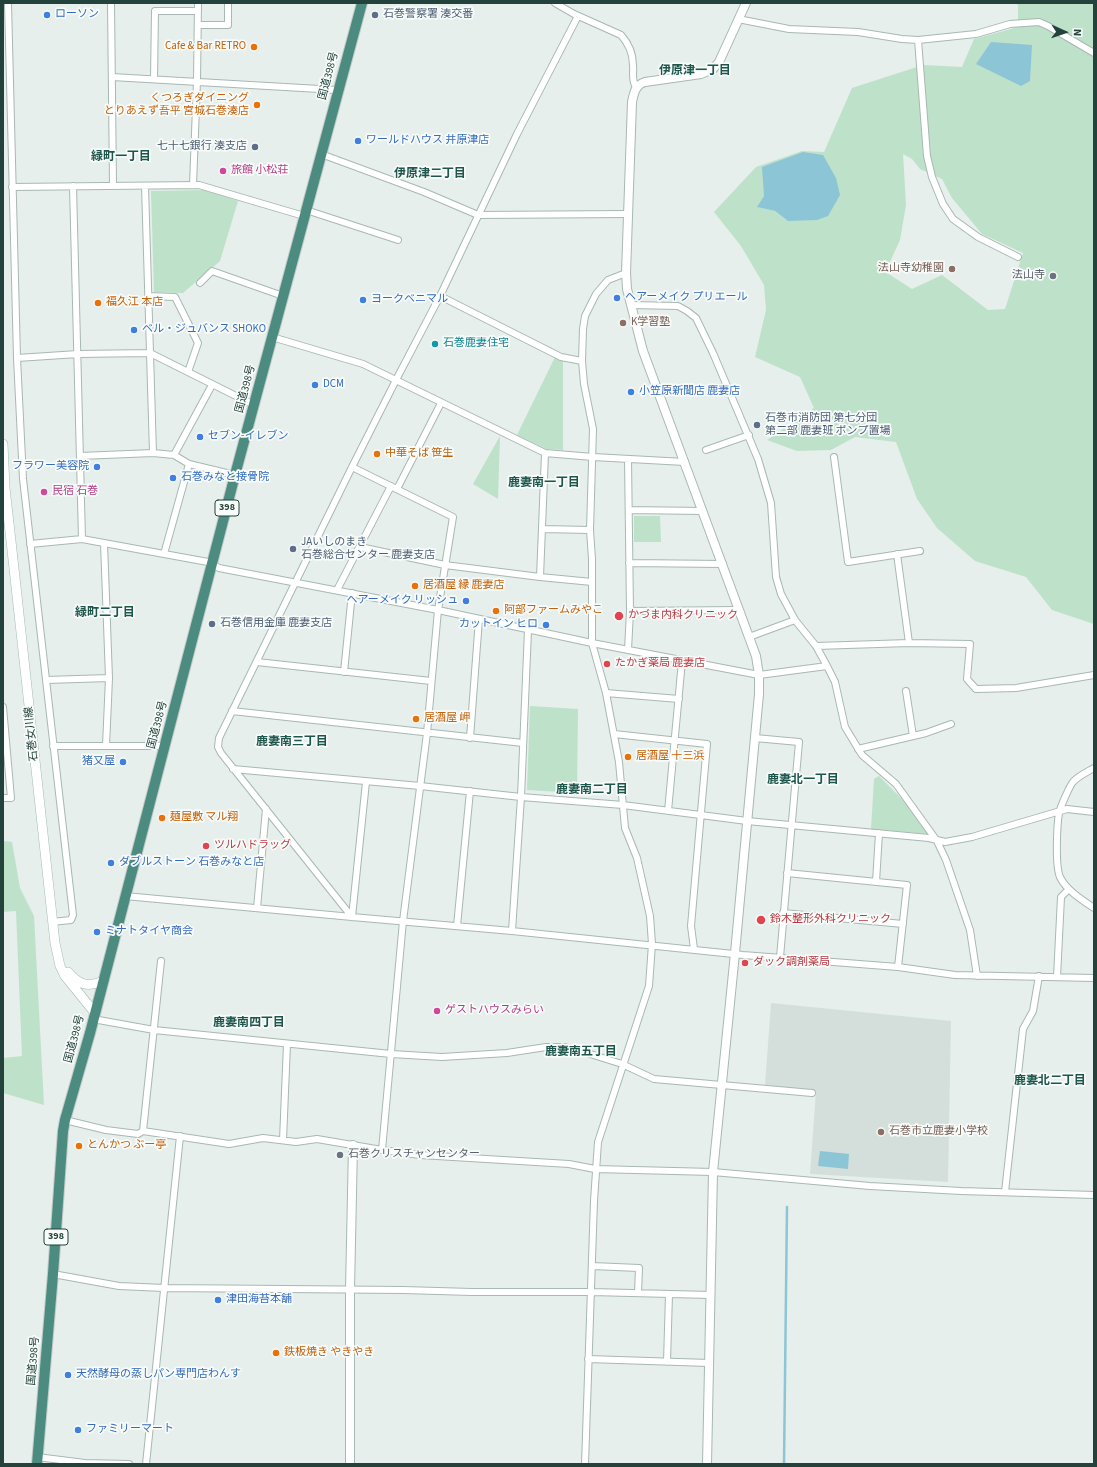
<!DOCTYPE html>
<meta charset="utf-8">
<style>
body{margin:0}
#map{position:relative;width:1097px;height:1467px;overflow:hidden;background:#e6efeb;font-family:"Source Sans 3",sans-serif}
canvas{display:block}
.frame{position:absolute;inset:0;border:4px solid #23423c;pointer-events:none}
.north{position:absolute;left:1045px;top:12px;width:40px;height:40px;-webkit-text-stroke:3px #f7fbf9;paint-order:stroke;rotate:92deg;font-size:11px;font-weight:700;line-height:16px;text-align:center;color:#23423c}
.north::after{content:'';display:block;margin:auto;width:14px;height:18px;background:#23423c;clip-path:polygon(50% 0,100% 100%,50% 72%,0 100%)}
</style>
<div id="map">
<canvas width="1097" height="1467"></canvas>
<div class="frame"></div>
<div class="north">N</div>
</div>
<script>
const c = document.querySelector('canvas').getContext('2d');
c.lineJoin = 'round';
function fillPath(path, color) {
  c.fillStyle = color;
  c.fill(path, 'evenodd');
}
function trace(path, color, width, dash) {
  c.strokeStyle = color;
  c.lineWidth = width;
  c.lineCap = dash ? 'butt' : 'round';
  c.setLineDash(dash || []);
  c.stroke(path);
}
function drawText(font, color, halo, rows, align = 'center') {
  c.font = font + ' "Source Sans 3","Noto Sans JP",sans-serif';
  c.lineWidth = 3.5;
  c.setLineDash([]);
  c.textBaseline = 'middle';
  c.strokeStyle = halo;
  c.fillStyle = color;
  for (const [text, x, y, turn = 0] of rows) {
    c.save();
    c.translate(x, y);
    c.rotate((+turn || 0) * Math.PI / 180);
    c.textAlign = isNaN(turn) ? turn : align;
    if (halo) c.strokeText(text, 0, 0);
    c.fillText(text, 0, 0);
    c.restore();
  }
}
fillPath(new Path2D(`
 M771,1003L951,1021L948,1182L810,1174L816,1091L765,1085Z`), '#d4dfdb');
fillPath(new Path2D(`
 M1016,3H1094V624L1052,610L1026,577L975,561L937,528L917,499L896,442L855,437L831,450L797,451L767,440L814,408L800,377L755,357L766,310L764,285L741,246L714,212L756,167L802,151L824,152L852,88L923,65L962,67L974,39L1018,27V5ZM903,154L912,159L920,169L942,179L952,198L982,234L1023,253L1005,309L988,310L942,275L912,289L887,273L888,266L900,240L906,205ZM764,196L788,221L775,211L758,207Z
 M206,190L238,201L220,261L183,293L154,292L151,191Z
 M555,357L563,361V450L546,449L517,435Z
 M500,436L498,499L473,484Z
 M634,516H660L661,542H634Z
 M530,706L578,709L577,793L527,790Z
 M879,776L903,800L928,834L871,829L874,779Z
 M3,841L12,842L20,888L34,916L44,1105L3,1093V1058L22,1056L16,911L3,912Z`), '#bee1ca');
fillPath(new Path2D(`
 M991,42L1032,45L1030,81L1021,86L976,64Z
 M803,152L823,155L836,178L840,195L828,216L817,220L788,221L775,211L757,207L764,196L762,167Z
 M820,1151L849,1154L848,1169L818,1166Z`), '#8cc5d5');
trace(new Path2D(`
 M784,1464L787,1207`), '#8cc5d5', 2.5);
const minor = new Path2D(`
 M8,3L17,358L23,479L73,915L71,920L52,922
 M111,3L113,186
 M555,3L574,14L621,35C629,44 633,53 633,65C634,73 631,80 636,87
 M738,19L789,29L858,32L902,39L918,40L976,34L1010,24L1039,22L1048,26L1094,53
 M198,25H228V3
 M918,40L927,156L932,177L943,204L953,219L978,237L1018,257
 M112,77L337,90
 M154,79L155,11H198
 M321,154L424,192L478,215L628,214
 M193,185L197,81L198,3
 M73,186L82,539
 M145,186L153,453
 M12,187L199,185L304,216
 M306,210L398,240
 M200,283L212,271L283,296
 M148,296L175,297L198,343L188,372
 M440,296L561,357L582,361
 M631,305L678,306L687,311L696,318L713,353L758,459L771,503L776,577L781,594L795,620L816,646L827,666L835,682L845,727L862,755L896,784L937,841L946,860L970,930L977,976
 M272,337L363,364L545,453L593,457L685,462
 M17,358L78,354L150,353L254,405
 M706,450L749,435
 M174,455L212,385
 M80,456L153,453L174,455L189,464L235,475
 M834,457L848,562L920,551
 M352,467L453,517L438,610L427,733L403,921L382,1150
 M397,489L441,403
 M629,510L703,511
 M542,529L590,530
 M104,543L109,678L106,746
 M30,544L82,539L208,562L219,568L438,610L592,643L759,675L827,666
 M360,547L445,565L540,577L592,582
 M164,554L189,464
 M897,554L909,643
 M629,563L723,564
 M540,577L545,453
 M337,590L391,486
 M630,611L739,610
 M749,637L795,620
 M816,646L909,643L970,644L967,679L976,689L1016,688L1094,675
 M628,650L630,611L628,459
 M257,662L431,681
 M344,672L352,593
 M46,680L109,678
 M906,691L913,736
 M606,693L679,699
 M3,707L11,798H3
 M232,711L523,743
 M614,734L707,744L691,926L694,949
 M470,738L479,619
 M755,738L799,742L780,957
 M53,746H165
 M858,749L926,733L951,724
 M1094,768C1087,772 1078,776 1073,782C1070,785 1060,808 1059,813C1057,825 1055,866 1060,877C1066,890 1082,900 1094,908
 M233,769L420,786L521,797L623,805L747,821L929,838L945,842L972,837L1067,809L1094,812
 M668,811L682,661
 M787,873L907,885L898,967
 M876,882L879,833
 M125,896L352,917L512,931L743,955L898,967L955,975L1094,978
 M257,908L266,809
 M783,913L903,924
 M352,917L221,753L218,747L219,738L352,467L396,380L440,296L517,134L578,16
 M352,917L366,782
 M457,926L470,791
 M512,931L521,797L528,630
 M1057,977L1061,897L1069,889
 M93,1019L154,1030L391,1054L442,1057L507,1053L546,1047H564L584,1052L622,1064L654,1079L812,1093
 M65,1120L106,1130L138,1134L143,1131L229,1144L263,1138L296,1142L317,1139L382,1150L420,1155L569,1164L595,1169L713,1172L870,1186L961,1191L1094,1195
 M143,1131L161,961
 M283,1140L287,1044
 M1005,1192L1023,1029L1033,1011L1039,976
 M592,1266L639,1268L638,1293
 M53,1274L119,1286L164,1288L403,1290L472,1292H591L711,1295
 M588,1359L709,1363
 M667,1362L669,1294
 M37,1457L85,1463L129,1464
 M146,1464L180,1136
 M585,1464L594,1201L598,1142L649,986L652,944L650,916L637,858L625,828L619,762L606,693L592,643V559L590,530L593,429L584,384L582,361L583,329L585,316L596,294L608,280L626,273`);
const tertiary = new Path2D(`
 M350,1464V1290L353,1145
 M707,1464L713,1172L735,953L759,694V675L756,656L643,351L627,289L626,273L632,102C634,93 635,85 645,82L701,74L713,69L719,62L746,3`);
const secondary = new Path2D(`
 M3,444L5,488L11,541L55,943L60,966L65,976L95,1013
 M68,972C78,984 87,988 103,981`);
const trunk = new Path2D(`
 M37,1464L53,1274L63,1131L65,1120L90,1033L235,475L362,3`);
trace(minor, '#a8b8b3', 8);
trace(tertiary, '#a8b8b3', 10);
trace(secondary, '#a3bbb4', 10);
trace(trunk, '#c1cac8', 12);
trace(minor, '#fff', 6);
trace(tertiary, '#fff', 8);
trace(secondary, '#fff', 9);
trace(trunk, '#4c8b80', 10);
for (const [x, y, r, color] of [
 [47,15,4,"#3f7fe0"],
 [375,15,4,"#5c6f8a"],
 [254,47,4,"#e8710a"],
 [257,105,4,"#e8710a"],
 [358,141,4,"#3f7fe0"],
 [255,147,4,"#5c6f8a"],
 [223,171,4,"#d1479c"],
 [952,269,4,"#8d6e63"],
 [1053,276,4,"#6b7280"],
 [617,298,4,"#3f7fe0"],
 [363,300,4,"#3f7fe0"],
 [98,303,4,"#e8710a"],
 [623,323,4,"#8d6e63"],
 [134,330,4,"#3f7fe0"],
 [435,344,4,"#0f9aa8"],
 [315,385,4,"#3f7fe0"],
 [631,392,4,"#3f7fe0"],
 [757,425,4,"#5c6f8a"],
 [200,437,4,"#3f7fe0"],
 [377,454,4,"#e8710a"],
 [97,467,4,"#3f7fe0"],
 [173,478,4,"#3f7fe0"],
 [44,492,4,"#d1479c"],
 [293,549,4,"#5c6f8a"],
 [415,586,4,"#e8710a"],
 [466,601,4,"#3f7fe0"],
 [496,611,4,"#e8710a"],
 [619,616,5,"#e0444e"],
 [212,624,4,"#5c6f8a"],
 [546,625,4,"#3f7fe0"],
 [607,664,4,"#e0444e"],
 [416,719,4,"#e8710a"],
 [628,757,4,"#e8710a"],
 [123,762,4,"#3f7fe0"],
 [162,818,4,"#e8710a"],
 [206,846,4,"#e0444e"],
 [111,863,4,"#3f7fe0"],
 [761,920,5,"#e0444e"],
 [97,932,4,"#3f7fe0"],
 [745,963,4,"#e0444e"],
 [437,1011,4,"#d1479c"],
 [881,1132,4,"#8d6e63"],
 [79,1146,4,"#e8710a"],
 [340,1155,4,"#6b7280"],
 [218,1300,4,"#3f7fe0"],
 [276,1353,4,"#e8710a"],
 [68,1375,4,"#3f7fe0"],
 [78,1430,4,"#3f7fe0"]
]) {
  const dot = new Path2D();
  dot.arc(x, y, r, 0, 2 * Math.PI);
  c.fillStyle = color;
  c.fill(dot);
  trace(dot, '#f7fbf9', 1.5);
}
for (const [x, y, w] of [
 [227,508,24],
 [56,1237,24]
]) {
  const box = new Path2D();
  box.roundRect(x - w / 2, y - 8, w, 16, 3);
  c.fillStyle = '#f7fbf9';
  c.fill(box);
  trace(box, '#23423c', 1);
}
drawText('bold 10px', '#23423c', null, [
 ["398",227,508],
 ["398",56,1237]
]);
drawText('11px', '#366cbe', '#f7fbf9', [
 ["ローソン",55,15],
 ["ワールドハウス 井原津店",366,141],
 ["ヘアーメイク プリエール",625,298],
 ["ヨークベニマル",371,300],
 ["ベル・ジュバンス SHOKO",142,330],
 ["DCM",323,385],
 ["小笠原新聞店 鹿妻店",639,392],
 ["セブン-イレブン",208,437],
 ["フラワー美容院",89,467,"right"],
 ["石巻みなと接骨院",181,478],
 ["ヘアーメイク リッシュ",458,601,"right"],
 ["カットイン ヒロ",538,625,"right"],
 ["猪又屋",115,762,"right"],
 ["ダブルストーン 石巻みなと店",119,863],
 ["ミナトタイヤ商会",105,932],
 ["津田海苔本舗",226,1300],
 ["天然酵母の蒸しパン専門店わんす",76,1375],
 ["ファミリーマート",86,1430]
], 'left');
drawText('11px', '#4e5e75', '#f7fbf9', [
 ["石巻警察署 湊交番",383,15],
 ["七十七銀行 湊支店",247,147,"right"],
 ["石巻市消防団 第七分団",765,419],
 ["第二部 鹿妻班 ポンプ置場",765,432],
 ["JAいしのまき",301,543],
 ["石巻総合センター 鹿妻支店",301,556],
 ["石巻信用金庫 鹿妻支店",220,624]
], 'left');
drawText('11px', '#c56008', '#f7fbf9', [
 ["Cafe & Bar RETRO",246,47,"right"],
 ["くつろぎダイニング",249,99,"right"],
 ["とりあえず吾平 宮城石巻湊店",249,112,"right"],
 ["福久江 本店",106,303],
 ["中華そば 笹生",385,454],
 ["居酒屋 縁 鹿妻店",423,586],
 ["阿部ファームみやこ",504,611],
 ["居酒屋 岬",424,719],
 ["居酒屋 十三浜",636,757],
 ["麺屋敷 マル翔",170,818],
 ["とんかつ ぶー亭",87,1146],
 ["鉄板焼き やきやき",284,1353]
], 'left');
drawText('11px', '#23423c', '#f7fbf9', [
 ["国道398号",329,76,-75],
 ["国道398号",246,389,-75],
 ["国道398号",158,725,-75],
 ["石巻女川線",32,734,-96],
 ["国道398号",75,1039,-75],
 ["国道398号",34,1361,-85]
]);
drawText('11px', '#b23c85', '#f7fbf9', [
 ["旅館 小松荘",231,171],
 ["民宿 石巻",52,492],
 ["ゲストハウスみらい",445,1011]
], 'left');
drawText('11px', '#785e54', '#f7fbf9', [
 ["法山寺幼稚園",944,269,"right"],
 ["K学習塾",631,323],
 ["石巻市立鹿妻小学校",889,1132]
], 'left');
drawText('11px', '#5b616d', '#f7fbf9', [
 ["法山寺",1045,276],
 ["石巻クリスチャンセンター",348,1155,"left"]
], 'right');
drawText('11px', '#0d838f', '#f7fbf9', [
 ["石巻鹿妻住宅",443,344]
], 'left');
drawText('11px', '#be3a42', '#f7fbf9', [
 ["かづま内科クリニック",628,616],
 ["たかぎ薬局 鹿妻店",615,664],
 ["ツルハドラッグ",214,846],
 ["鈴木整形外科クリニック",770,920],
 ["ダック調剤薬局",753,963]
], 'left');
drawText('bold 12px', '#1e564c', '#f7fbf9', [
 ["伊原津一丁目",695,71],
 ["緑町一丁目",121,157],
 ["伊原津二丁目",430,174],
 ["鹿妻南一丁目",544,483],
 ["緑町二丁目",105,613],
 ["鹿妻南三丁目",292,742],
 ["鹿妻北一丁目",803,780],
 ["鹿妻南二丁目",592,790],
 ["鹿妻南四丁目",249,1023],
 ["鹿妻南五丁目",581,1052],
 ["鹿妻北二丁目",1050,1081]
]);
</script>
